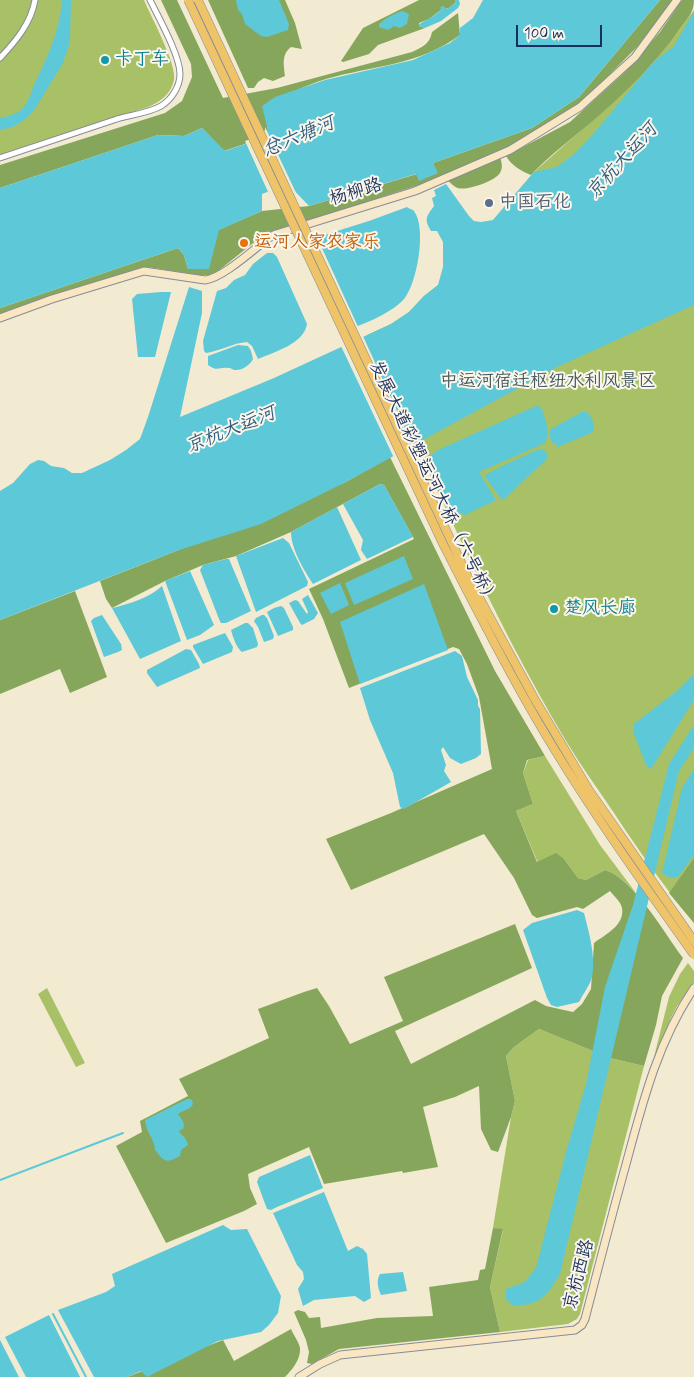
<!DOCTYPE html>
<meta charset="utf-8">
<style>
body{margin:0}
#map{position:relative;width:694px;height:1377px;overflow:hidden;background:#f2ead1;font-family:Mynerve,sans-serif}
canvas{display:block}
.scale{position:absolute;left:516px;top:25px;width:86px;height:22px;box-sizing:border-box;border:2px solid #1b2f5e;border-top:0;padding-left:6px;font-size:15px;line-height:18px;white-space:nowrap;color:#1b2f5e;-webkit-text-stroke:4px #fbf7ec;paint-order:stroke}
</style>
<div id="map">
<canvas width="694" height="1377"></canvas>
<div class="scale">100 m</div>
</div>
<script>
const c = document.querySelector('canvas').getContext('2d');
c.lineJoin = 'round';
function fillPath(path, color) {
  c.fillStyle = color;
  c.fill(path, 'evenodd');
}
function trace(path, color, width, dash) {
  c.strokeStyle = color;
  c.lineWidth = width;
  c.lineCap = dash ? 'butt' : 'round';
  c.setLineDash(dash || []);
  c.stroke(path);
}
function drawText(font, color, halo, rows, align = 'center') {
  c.font = font + ' Mynerve,"LXGW WenKai TC",sans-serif';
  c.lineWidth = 4;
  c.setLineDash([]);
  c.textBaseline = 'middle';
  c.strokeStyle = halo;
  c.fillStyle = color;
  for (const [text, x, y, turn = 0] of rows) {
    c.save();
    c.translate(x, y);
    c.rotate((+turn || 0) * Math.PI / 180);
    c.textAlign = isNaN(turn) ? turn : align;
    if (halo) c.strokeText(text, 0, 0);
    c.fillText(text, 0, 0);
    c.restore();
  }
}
fillPath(new Path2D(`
 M0,0H144C151,17 177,64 174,80C171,94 160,102 148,107L0,155Z
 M694,10V923C665,888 639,851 614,813C598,789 581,766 566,741C489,611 429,472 367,335L391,324L409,312L424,296L438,285L534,172L614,101L652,64L673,38Z
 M545,756L600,845L636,893C627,884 618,874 605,870L586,880L578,878L564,859L538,863L516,811L533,804L523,773L528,760Z
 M688,963L694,971V983L677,1006L671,1018L651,1069L669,997L680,974Z
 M47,988L85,1063L76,1067L38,994Z
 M539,1029L610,1058L644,1066L580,1314L577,1319L568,1324L500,1332L490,1287L503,1230L493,1228L511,1117L515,1101L506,1056L514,1047Z`), '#a9c166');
fillPath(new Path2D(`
 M161,0H177L223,98L277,88L412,52C422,47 430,44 432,32L458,13L460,35C420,65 372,66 326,79C306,85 282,97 263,106L268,130L262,138L224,151L202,128L184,136L158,135L0,188V165L165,113L182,101L192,77L191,64Z
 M208,0H285L295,23L302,49L291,47C281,55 284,65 285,76L273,81L264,78L258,82L254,88H248Z
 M419,0H455L456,2L449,8L441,10L429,19L419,23V26L425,28L378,45L369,54L343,62L341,61L363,28Z
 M660,0H673L637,47L580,104L541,129L503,150L440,178L262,236L213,275H199L147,267L136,270L0,317V308L178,248L184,255L188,269L218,230L248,217L262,211L309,206L417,174L419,180L437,173L433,163L532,128L579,97Z
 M682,0H694C694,13 687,19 679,30C654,66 617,101 583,129C565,144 547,158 531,175C521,171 512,166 506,156L570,122L625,72L660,32Z
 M500,157C502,163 503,168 500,173C495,181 467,191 458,188C454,187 451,183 448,181Z
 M390,457L495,671L545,756L527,760L523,773L533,804L516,811L537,862L556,853L564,859L578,878L586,880L605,870C633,878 665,934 683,958L662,996L656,1025L644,1066L610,1058L539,1029L514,1047L506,1056L515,1101L511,1117L498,1152L491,1150L481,1129L479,1086L455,1097L423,1107L438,1167L403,1173L402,1171L324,1184L309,1147L248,1174L250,1188L257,1204L244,1211L166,1243L116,1146L142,1132L140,1121L188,1096L179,1079L269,1038L258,1009L304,992L317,988L329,1006L350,1044L403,1021L384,977L515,924L532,968L395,1031L411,1064L535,1000L546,1006L573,1012L582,1004L591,989L594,943C606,934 625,925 622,908C621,902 614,896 610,891L583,909L577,907L537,918L532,915L514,878L484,834L351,890L326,839L391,813L492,769L479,697L467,664L459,649L453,647L349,688L323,619L309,589L414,539L384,485L380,484L291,532L236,556L203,565L165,581L112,608L106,599L100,581L176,551L344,483Z
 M75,591L107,677L70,693L60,669L0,694V620Z
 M694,858V923L669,893Z
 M493,1228L503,1229L490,1287L500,1332L339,1349L312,1364L307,1363L309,1352L306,1340L294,1312L298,1310L305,1312L309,1318L320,1317L321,1328L377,1318L433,1316L429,1287L478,1280L480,1270L485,1269Z
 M291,1329C293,1334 299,1342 300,1348C301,1359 292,1370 285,1377H127L223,1340L234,1361Z`), '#86a75b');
fillPath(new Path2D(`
 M62,0H71L70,42L63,63L35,109L27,118L13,127L0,130V118C9,116 18,114 24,107C29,100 31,93 34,85C47,58 60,30 62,0Z
 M236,0H279L289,24L288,30L267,37L261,36L245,24L242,14L238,10Z
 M455,0H459L460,4L458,8L441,21L425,28L419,26L418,25C425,20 434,17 441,10L440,7L444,6L446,9L449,8L456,2Z
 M483,0H660L579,97L532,128L433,163L438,173L419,181L416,174L309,206L288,184L262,194V211L219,230L209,269H188L184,255L178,248L0,308V188L158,135L184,136L202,128L225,151L262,138L268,130L262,106L275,97L325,80L413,60L450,43L460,35V28L473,18Z
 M402,11L409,14L407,24L400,28L394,26L388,30L379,27V24C386,18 393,14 402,11Z
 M694,11V305L557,367L344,483L261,524L176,551L0,620V491L13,483L30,464L38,460L44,461L51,466L64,468L72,473H82L110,460L126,450L140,439L148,417L189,287L202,291V313L180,417L274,378L391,324L409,312L424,296L438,285L443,267V242L437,231H431C424,219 426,217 434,206L432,198L436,196L434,190L446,184L469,216L474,221L481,222L493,220L534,172L557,167L574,154L594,133L644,73L655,61L674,46Z
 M407,207C408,208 413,210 414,211C427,228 417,284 404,299C390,315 358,326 339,333L297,247L321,236L369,221Z
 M267,253H273L277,257L307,324C304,344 274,352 258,359L252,346L247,342C233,343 220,351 206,353L204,351L203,341L217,291L226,288L234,280L245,275L253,264Z
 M161,292H171L155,357H138L132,299L137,294Z
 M238,345L248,346L251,351L253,359C250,365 243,370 236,370C231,370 233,368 228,368C218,367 218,372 208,365V356Z
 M536,406L541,407C545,419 551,431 545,443L479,472L496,500L465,515L456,512L446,505L428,464L430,456L438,450Z
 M582,412H587C591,416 596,426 593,432L558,447C552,443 547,436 551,429Z
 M543,449L546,452L548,458L504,499L503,500L501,499L486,478L485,475L502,466L537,450Z
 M380,484L384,485L413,537L367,559L361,550L363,540L343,504Z
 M337,507L361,560L313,584C304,570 291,549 291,532Z
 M283,538L289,543L308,582L307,586L256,612L236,556Z
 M404,556L413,579L354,605L345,583Z
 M226,559H229L251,611L226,623H221L219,619L200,570L203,565Z
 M190,571L214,625L200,635L187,640L165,581Z
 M340,583L349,605L331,614L320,593Z
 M424,584L448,650L360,684L340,622Z
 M162,586L181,641L140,659L112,608C129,604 149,598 162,586Z
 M308,595L318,613L314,619L302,625L300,623L289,603L295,600L298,601L307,614L308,612L302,599Z
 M281,606L284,608L293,627V630L278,636L267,612L274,608Z
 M102,615L121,644L122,650L118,652L104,657L91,621L94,618Z
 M262,615H264L267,618L274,636L273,639L264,642L258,627L254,621L256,618Z
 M245,623H248L253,628L258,644L257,647L242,652C236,647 233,637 231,630Z
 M225,633L233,647L232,652L203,664L193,647V645Z
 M186,649L191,650L199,664L200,668L157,687L147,673V670Z
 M455,651L462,656L467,677L478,700V706L480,709L481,754L476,758L461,764L450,758L443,747L441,750L446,765L444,771L451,782L404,809L400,807L393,773L370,720L360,688Z
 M694,674V700L651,769L646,765L633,731L634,724L678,690Z
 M694,725V748L679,771L560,1274C553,1286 544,1301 529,1304C524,1305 519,1305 513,1306L506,1299V1289L525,1282L536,1268L566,1152L586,1084L605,987L633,905L669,764Z
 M694,769V855L678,877L671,878L662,873L682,788Z
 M577,910L584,913C589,933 596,956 592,977C590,985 583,994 579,1002L557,1007L551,1005L547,998L523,930L532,923Z
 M187,1099H191C198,1108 183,1110 178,1114C181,1119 186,1123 183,1129L180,1130L179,1132C183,1136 187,1139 188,1145L181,1150L180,1156C167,1163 165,1163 155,1150C155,1139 145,1131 145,1120Z
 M310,1155L323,1188L277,1207L271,1210L267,1209L257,1182L259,1177Z
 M324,1192L348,1251L357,1246L363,1249L367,1254L371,1298L364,1302L355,1296L314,1300L303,1306L298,1289L304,1279L303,1272L297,1265L273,1213Z
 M223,1225L231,1230L247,1229L281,1296L278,1313L269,1325L261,1332L218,1341L147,1377L141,1371L127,1377H94L58,1310L106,1292L115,1286L112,1274Z
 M403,1272L407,1291L381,1295C378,1289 376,1280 380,1274Z
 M49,1315L80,1377H26L5,1337Z
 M0,1340L19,1377H0Z`), '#5dc8d7');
fillPath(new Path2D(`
 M265,127L298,197L287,187L269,194L245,141L260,136L265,130Z
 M316,235L359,329L339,335L335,332L295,247L296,244Z
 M362,334L414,448L394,458L340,344Z`), '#f2ead1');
trace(new Path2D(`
 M0,1180L123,1133
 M53,1314L86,1377`), '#5dc8d7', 2);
const street = new Path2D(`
 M0,58C16,41 31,23 35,0
 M0,158C39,145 78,132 117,119C130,115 149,113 161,106C171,100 180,87 180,74C180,56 159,18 150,0`);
const secondary = new Path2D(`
 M0,318L52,299L144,271L205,280C223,278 255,248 270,237L276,234L415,191L510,150L580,107L635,57L677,0
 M299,1377L320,1364L340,1355L575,1330L582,1325L585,1319C598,1269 611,1218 625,1168C642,1105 657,1043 694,988`);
trace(street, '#868c98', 7);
trace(secondary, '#868c98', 9);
trace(street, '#fff', 5);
trace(secondary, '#f9e7c3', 7);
const primaryBridge = new Path2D(`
 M188,0L443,544C471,599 499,654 530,708C579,794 637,875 694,955
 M198,0L468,577L534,698L589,790L694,941`);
trace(primaryBridge, '#868c98', 9, []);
trace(primaryBridge, '#efc469', 8);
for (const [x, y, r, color] of [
 [105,60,5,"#0f9aa8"],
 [489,203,5,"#5c6f8a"],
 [244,243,5,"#e8710a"],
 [554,609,5,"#0f9aa8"]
]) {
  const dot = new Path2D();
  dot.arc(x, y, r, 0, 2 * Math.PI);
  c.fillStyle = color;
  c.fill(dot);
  trace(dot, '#fbf7ec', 2);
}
drawText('18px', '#0d838f', '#fbf7ec', [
 ["卡丁车",115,60],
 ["楚风长廊",564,609]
], 'left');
drawText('18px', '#1b2f5e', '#fbf7ec', [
 ["杨柳路",356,193,-17],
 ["发展大道彩塑运河大桥（六号桥）",432,484,64],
 ["京杭西路",580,1275,-75]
]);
drawText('18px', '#4e5e75', '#fbf7ec', [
 ["中国石化",499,203]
], 'left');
drawText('18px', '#c56008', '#fbf7ec', [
 ["运河人家农家乐",254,243]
], 'left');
drawText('18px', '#465b60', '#fbf7ec', [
 ["中运河宿迁枢纽水利风景区",548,382]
]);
drawText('italic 19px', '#2f5d82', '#fbf7ec', [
 ["总六塘河",299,138,-23],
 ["京杭大运河",623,162,-48],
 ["京杭大运河",231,431,-22]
]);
</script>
